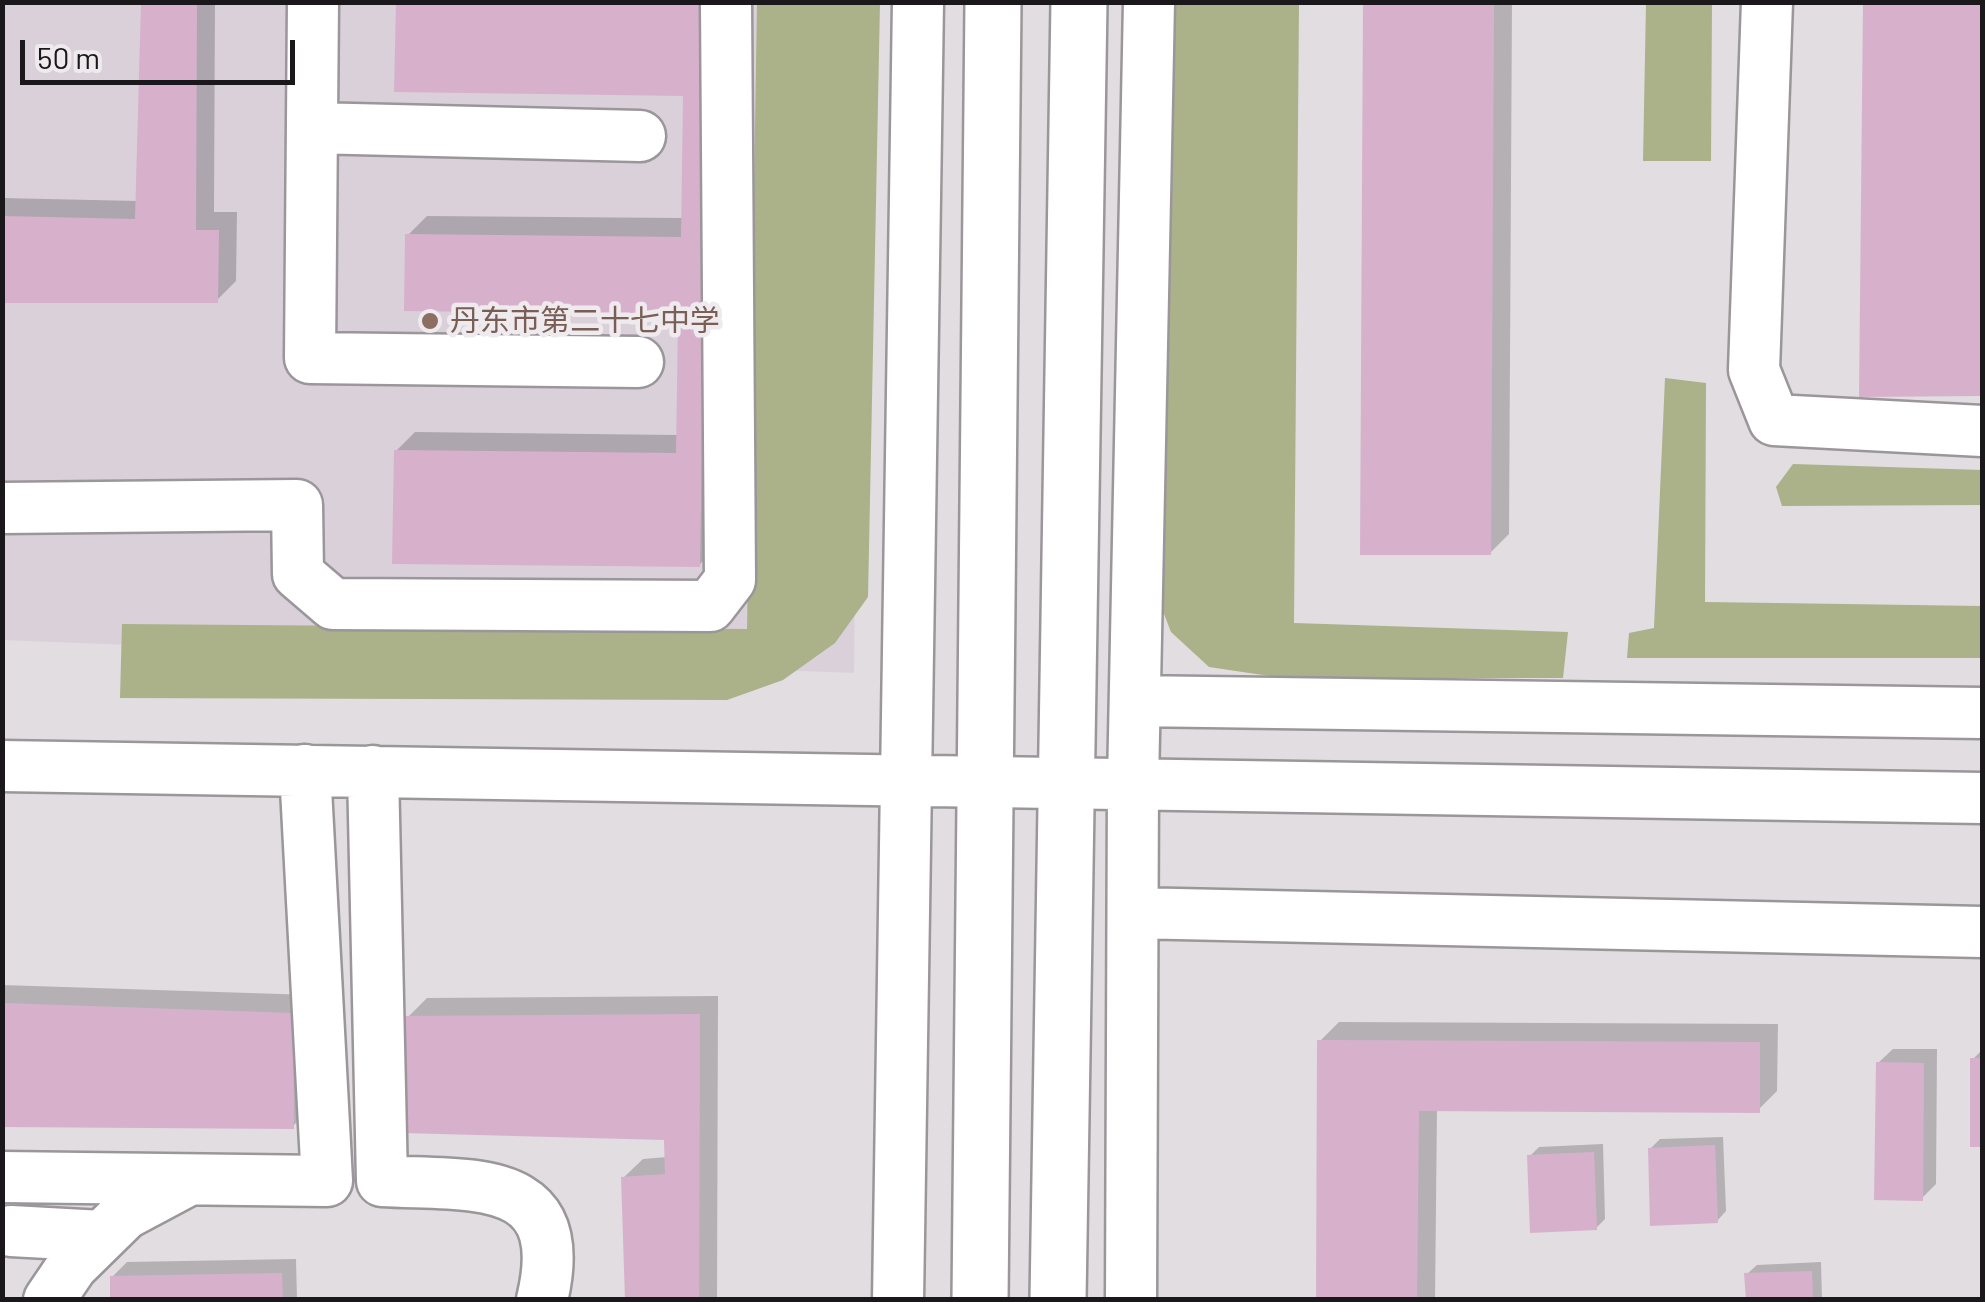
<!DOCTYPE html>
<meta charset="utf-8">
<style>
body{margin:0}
#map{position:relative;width:1985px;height:1302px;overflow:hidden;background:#e1dde1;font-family:Barlow,sans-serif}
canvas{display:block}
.frame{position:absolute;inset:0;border:5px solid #1a181a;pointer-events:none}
.scale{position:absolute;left:20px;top:40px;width:275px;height:45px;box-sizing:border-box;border:5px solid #1a181a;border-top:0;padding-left:12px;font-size:30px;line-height:35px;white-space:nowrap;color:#1a181a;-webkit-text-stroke:8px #efeaee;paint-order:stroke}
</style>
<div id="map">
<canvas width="1985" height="1302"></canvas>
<div class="frame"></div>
<div class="scale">50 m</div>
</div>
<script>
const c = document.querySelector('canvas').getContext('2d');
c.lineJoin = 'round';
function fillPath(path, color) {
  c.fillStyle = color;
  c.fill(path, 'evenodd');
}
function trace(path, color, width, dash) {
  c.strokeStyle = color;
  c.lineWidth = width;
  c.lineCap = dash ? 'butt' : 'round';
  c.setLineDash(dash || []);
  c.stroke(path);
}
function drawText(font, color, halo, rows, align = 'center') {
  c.font = font + ' Barlow,"Noto Sans SC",sans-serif';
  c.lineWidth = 9;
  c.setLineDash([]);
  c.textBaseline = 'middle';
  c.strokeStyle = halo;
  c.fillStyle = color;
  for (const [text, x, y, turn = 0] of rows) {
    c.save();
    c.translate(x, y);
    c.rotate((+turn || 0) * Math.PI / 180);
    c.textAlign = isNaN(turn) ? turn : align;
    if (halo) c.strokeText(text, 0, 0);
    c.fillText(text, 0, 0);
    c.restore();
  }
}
fillPath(new Path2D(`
 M3,3H860L854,673L3,640Z`), '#dad0da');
fillPath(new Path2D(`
 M757,3H880L868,597L835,643L783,680L727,700L120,698L122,624L747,629Z
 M1167,3H1299L1294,623L1568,632L1563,678H1283L1209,667L1171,632L1152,583Z
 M1646,3H1712L1711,161H1643Z
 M1665,378L1706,383L1705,602L1982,606V658H1627L1629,633L1654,628Z
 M1793,464L1982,470V505L1782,506L1776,487Z`), '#abb189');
fillPath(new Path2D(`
 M143,2H215L214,212H237L236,281L217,300H2V198L138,201Z
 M726,2L718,546L699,565L396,451L415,432L678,435L680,312L408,235L427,216L683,218Z
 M1365,2H1512L1509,534L1490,553Z
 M1866,2H1982V394H1861Z
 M2,985L311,995L312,1107L293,1126L2,1124Z
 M718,996L717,1300H627L623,1178L643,1159L667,1157V1138L408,1017L427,998Z
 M1339,1022L1778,1024L1777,1091L1758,1110L1437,1109L1435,1300H1318L1320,1041Z
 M1893,1049H1937L1936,1184L1922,1198L1878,1063Z
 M1982,1050V1144H1972L1973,1059Z
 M1723,1137L1726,1211L1717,1221L1650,1149L1660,1139Z
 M1603,1144L1605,1219L1596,1228L1530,1156L1539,1147Z
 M296,1259L297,1300H112V1277L127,1262Z
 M1821,1262L1822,1300H1748L1747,1274L1757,1265Z`), '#0003');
fillPath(new Path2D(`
 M141,2H197L196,230H219L218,303H2V216L135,219Z
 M396,2H709L700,567L392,564L394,450L676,453L678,315L404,311L405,234L681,237L683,96L394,92Z
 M1363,2H1494L1491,555H1360Z
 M1863,2H1982V396L1859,397Z
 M2,1003L293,1013L294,1129L2,1127Z
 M700,1014L699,1300H625L621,1177L665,1174L664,1140L402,1133L405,1016Z
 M1317,1040L1760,1042V1113L1419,1111L1417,1300H1316Z
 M1970,1058H1982V1147H1970Z
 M1876,1062L1924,1063L1923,1201L1874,1200Z
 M1715,1145L1718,1223L1650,1226L1648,1148Z
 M1594,1152L1597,1230L1530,1233L1527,1155Z
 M1812,1271L1813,1300H1746L1744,1273Z
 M282,1273L283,1300H110V1276Z`), '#d7b1cb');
const minor = new Path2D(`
 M313,2L310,358L638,362
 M1767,2L1754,370L1774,420L1982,431
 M312,128L640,136
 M2,508L297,505L298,574L333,604L710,606L730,580L726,2
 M1135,701L1982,713
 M2,766L1982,798
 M373,771L382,1181C472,1186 573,1171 542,1300
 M1133,913L1982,932
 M2,1177L327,1181L305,770
 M11,1231L102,1236
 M49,1300L72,1266L125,1214L185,1182
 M898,1300L918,2
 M1131,1300L1133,784L1149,2`);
const major = new Path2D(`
 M980,1300L993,2
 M1058,1300L1079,2`);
trace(minor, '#9a969a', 55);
trace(major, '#9a969a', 60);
trace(minor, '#fff', 50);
trace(major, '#fff', 55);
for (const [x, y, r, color] of [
 [430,321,10,"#8d6e63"]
]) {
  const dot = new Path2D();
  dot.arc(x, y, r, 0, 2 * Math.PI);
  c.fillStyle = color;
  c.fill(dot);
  trace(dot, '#efeaee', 4);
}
drawText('30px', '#785e54', '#efeaee', [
 ["丹东市第二十七中学",450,321]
], 'left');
</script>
